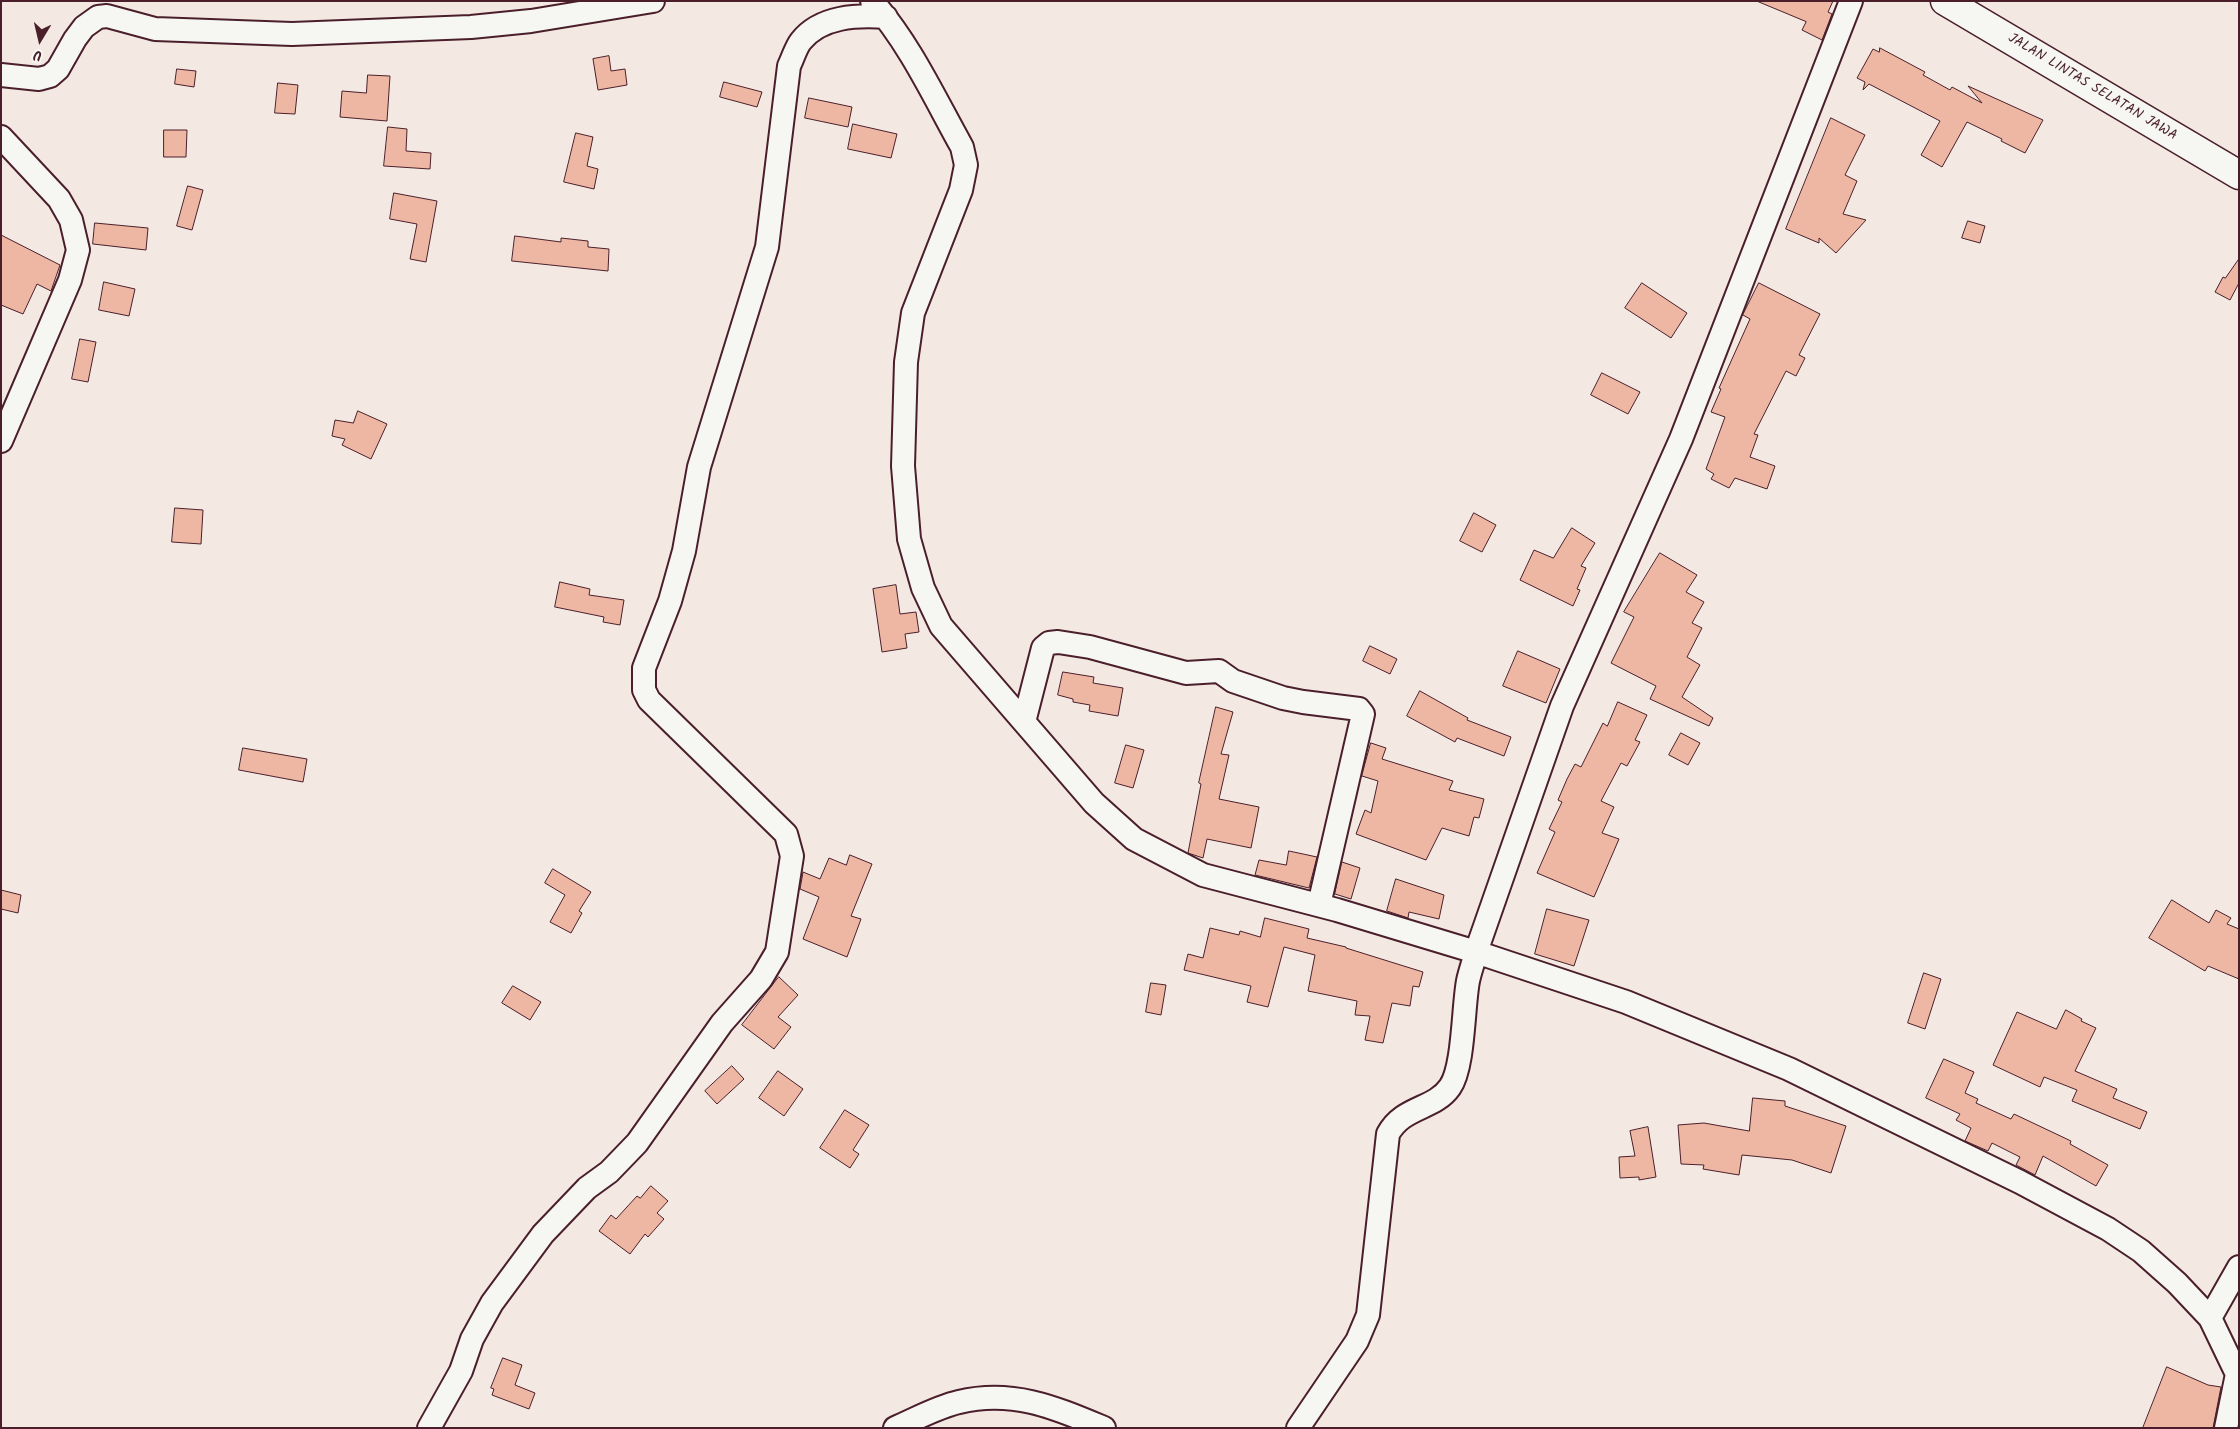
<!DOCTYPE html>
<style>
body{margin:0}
#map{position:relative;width:2240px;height:1429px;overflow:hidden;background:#f4e9e2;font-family:Kalam,sans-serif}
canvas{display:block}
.frame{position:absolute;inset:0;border:2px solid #4a1f2b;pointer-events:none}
.north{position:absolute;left:15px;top:15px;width:50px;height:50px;-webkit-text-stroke:4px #f6f6f2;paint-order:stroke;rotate:189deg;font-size:14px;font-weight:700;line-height:20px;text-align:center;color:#4a1f2b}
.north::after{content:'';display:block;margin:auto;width:18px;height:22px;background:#4a1f2b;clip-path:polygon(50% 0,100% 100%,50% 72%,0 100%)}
</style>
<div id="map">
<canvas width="2240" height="1429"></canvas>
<div class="frame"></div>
<div class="north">U</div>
</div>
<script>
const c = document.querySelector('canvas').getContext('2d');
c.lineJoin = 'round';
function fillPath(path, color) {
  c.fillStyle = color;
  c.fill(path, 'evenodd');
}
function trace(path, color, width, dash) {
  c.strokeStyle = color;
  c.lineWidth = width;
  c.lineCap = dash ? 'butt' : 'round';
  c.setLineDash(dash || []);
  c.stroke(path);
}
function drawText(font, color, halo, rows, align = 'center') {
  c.font = font + ' Kalam,sans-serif';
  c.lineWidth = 5;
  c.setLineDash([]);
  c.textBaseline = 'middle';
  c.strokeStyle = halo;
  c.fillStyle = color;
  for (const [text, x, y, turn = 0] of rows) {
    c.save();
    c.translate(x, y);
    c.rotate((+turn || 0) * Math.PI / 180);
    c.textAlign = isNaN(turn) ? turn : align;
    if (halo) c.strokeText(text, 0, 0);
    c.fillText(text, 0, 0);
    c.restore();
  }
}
const building = new Path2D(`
 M1757,1H1833L1828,12L1832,14L1822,40L1802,30L1806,22Z
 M1880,48L1925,72L1923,75L1950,90L1952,87L1982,103L1968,86L2043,120L2025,153L2001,141L2002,139L1967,122L1942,167L1921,155L1940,121L1869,84L1863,90L1865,82L1857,78L1873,49L1879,52Z
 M609,56L611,71L625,69L627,85L598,90L593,59Z
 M177,69L196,71L194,87L175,84Z
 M368,75L390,76L387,121L340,117L342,91L366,93Z
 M724,82L762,92L757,107L720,97Z
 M278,83L298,85L295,114L275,113Z
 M809,98L852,107L848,127L805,118Z
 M1831,118L1865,135L1845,175L1857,181L1843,214L1866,220L1836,253L1819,238V243L1786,229Z
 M853,124L897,134L891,158L848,149Z
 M388,127L407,129L406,151L431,153L430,169L384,166Z
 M164,130H187L186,157H164Z
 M576,133L593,137L587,166L598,169L594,189L564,182Z
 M188,186L203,190L192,230L177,226Z
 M394,193L437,201L426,262L410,259L417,224L390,219Z
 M1968,221L1985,226L1980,243L1962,238Z
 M95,223L148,228L146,250L93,244Z
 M1,235L60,265L51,291L37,284L23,314L1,305Z
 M515,236L561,242V238L588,241V247L609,249L608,271L512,261Z
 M2239,259V283L2230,300L2215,292L2223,277L2225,278Z
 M104,282L135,289L129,316L99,310Z
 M1642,283L1687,313L1671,338L1625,308Z
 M1759,283L1820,314L1799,355L1805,358L1796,376L1786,371L1754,434L1758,435L1750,457L1775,466L1767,489L1735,478L1729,488L1711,479L1714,474L1706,469L1725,417L1711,412L1721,389L1719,388L1750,319L1743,315Z
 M80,339L96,342L88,382L72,379Z
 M1602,373L1640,392L1628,414L1591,395Z
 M358,411L387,424L371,459L342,445L345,439L332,436L335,420L353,423Z
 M175,508L203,510L201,544L172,542Z
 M1474,513L1496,525L1482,552L1460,541Z
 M1572,528L1595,543L1581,566L1586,568L1577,589L1580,590L1573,606L1520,580L1534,550L1553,558Z
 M1660,553L1697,575L1686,592L1704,602L1692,623L1702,628L1687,657L1700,665L1682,697L1713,718L1709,726L1650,699L1656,686L1611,663L1634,617L1624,612Z
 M560,582L590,589L589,595L624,600L620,625L603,622L604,617L555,607Z
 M896,585L900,614L916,612L919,632L905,634L907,648L882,652L873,589Z
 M1370,646L1397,659L1390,674L1363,661Z
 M1518,651L1560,669L1546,703L1503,686Z
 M1063,672L1094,677L1093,683L1123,688L1118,716L1089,711L1090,705L1073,702V699L1058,695Z
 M1420,691L1468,718L1467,720L1511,737L1504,756L1457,738L1455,742L1407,716Z
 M1618,702L1647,715L1635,740L1640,742L1627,766L1621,763L1601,801L1614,807L1602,833L1619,839L1594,897L1537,873L1555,832L1549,829L1562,802L1558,800L1567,779L1575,764L1581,767L1603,723L1607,726Z
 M1216,707L1233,712L1221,754L1229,755L1219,799L1259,807L1251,848L1207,839L1203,858L1188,853L1201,784L1199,783Z
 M1681,733L1700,743L1688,765L1669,755Z
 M1371,743L1386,748L1382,759L1453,781L1449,790L1484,799L1479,818L1474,817L1469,836L1442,828L1426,860L1356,834L1365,810L1371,813L1378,781L1362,776Z
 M1126,745L1144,750L1133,788L1115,783Z
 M243,748L307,759L303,782L239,770Z
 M1289,851L1317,857L1309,888L1255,875L1259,860L1286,865Z
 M850,855L872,864L851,916L861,919L847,957L803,939L819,897L800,889L803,872L820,879L829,858L846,865Z
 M1342,862L1360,868L1351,899L1335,894Z
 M553,869L591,892L579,911L582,913L571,933L550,922L565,895L545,883Z
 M1396,879L1444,895L1439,919L1409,912L1408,918L1387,911Z
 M1,890L21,895L18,913L1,909Z
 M2172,900L2209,923L2216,910L2231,918L2227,924L2239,929V979L2208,966L2205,971L2149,938Z
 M1547,909L1589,920L1574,966L1535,954Z
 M1265,918L1309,929L1307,938L1346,947V948L1423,972L1419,987L1413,986L1410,1006L1392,1003L1383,1043L1365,1040L1370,1016L1355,1015L1357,1001L1308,991L1315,955L1284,947L1268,1007L1247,1002L1251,986L1184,970L1188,954L1203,958L1210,928L1239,935L1240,931L1260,937Z
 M1924,973L1941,979L1925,1029L1908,1023Z
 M779,977L798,995L778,1017L791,1027L774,1049L742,1025Z
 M1151,983L1166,985L1161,1015L1146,1012Z
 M513,986L541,1002L530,1020L502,1003Z
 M2066,1010L2082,1019L2081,1021L2096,1028L2075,1071L2117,1089L2113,1098L2147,1112L2140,1129L2072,1101L2077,1090L2044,1077L2040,1087L1993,1065L2017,1012L2056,1029Z
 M1944,1059L1974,1072L1965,1093L1978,1099L1976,1103L2011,1119L2014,1114L2071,1141L2070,1144L2108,1165L2096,1186L2043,1156L2035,1175L2016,1165L2020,1157L1992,1143L1988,1151L1965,1141L1971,1128L1956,1120L1960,1114L1926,1098Z
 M732,1066L744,1079L717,1104L705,1091Z
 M778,1071L803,1089L784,1116L759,1098Z
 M1753,1098L1785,1101V1106L1846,1126L1831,1173L1792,1160L1742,1155L1739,1175L1703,1169L1704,1165L1681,1164L1678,1125L1704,1123L1749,1131Z
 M845,1110L869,1125L853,1150L859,1154L850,1168L820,1148Z
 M1648,1127L1656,1177L1639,1180V1177L1620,1178L1619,1157L1635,1156L1630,1131Z
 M651,1186L668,1201L657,1213L664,1219L648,1237L645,1234L630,1254L599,1231L611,1215L616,1219L637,1196L640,1198Z
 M503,1358L522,1365L515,1385L535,1393L529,1409L492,1395L494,1389L491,1388Z
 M2167,1367L2208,1385L2221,1387L2213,1428H2143Z`);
fillPath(building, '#eeb7a3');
trace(building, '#4a1f2b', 1);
const minor = new Path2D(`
 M872,1C910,44 934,97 962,147L966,165L961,190L913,313L906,362L903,466L909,539L923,588L941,626L1094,803L1134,839L1203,875L1337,910L1476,952L1626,1002L1789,1069L2020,1182L2108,1229L2141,1251L2177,1283L2210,1318L2237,1374L2226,1428
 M1,75L39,79L50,76L58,69L75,39L84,27L98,17L107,16L155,29L292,34L471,27L531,21L653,1
 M1,137L59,199L71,220L78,250L70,280L1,441
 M1024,722L1043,648L1049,643L1058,642L1090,647L1186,673L1219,671L1233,681L1283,698L1303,702L1359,709L1363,714L1319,905
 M2210,1318L2239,1267
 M429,1428L461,1371L472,1339L492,1303L543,1234L587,1188L609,1172L637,1143L722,1023L761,979L777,952L792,856L786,834L649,700L644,690V668L670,601L684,551L699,467L767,247L789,66C793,58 796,47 801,41C821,16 857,15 886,17
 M895,1428C916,1419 937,1407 959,1402C1013,1389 1056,1408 1104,1428
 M1298,1428L1357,1341L1368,1315L1388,1134C1403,1106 1434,1110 1450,1087C1464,1067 1463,1007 1468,981C1470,971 1474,961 1476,952L1562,706L1681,439L1851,1`);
const highway = new Path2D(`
 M1945,1L2239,175`);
trace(minor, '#4a1f2b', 26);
trace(highway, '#4a1f2b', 31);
trace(minor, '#f6f6f2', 22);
trace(highway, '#f6f6f2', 28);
drawText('14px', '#4a1f2b', '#f6f6f2', [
 ["JALAN LINTAS SELATAN JAWA",2092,88,31]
]);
</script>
